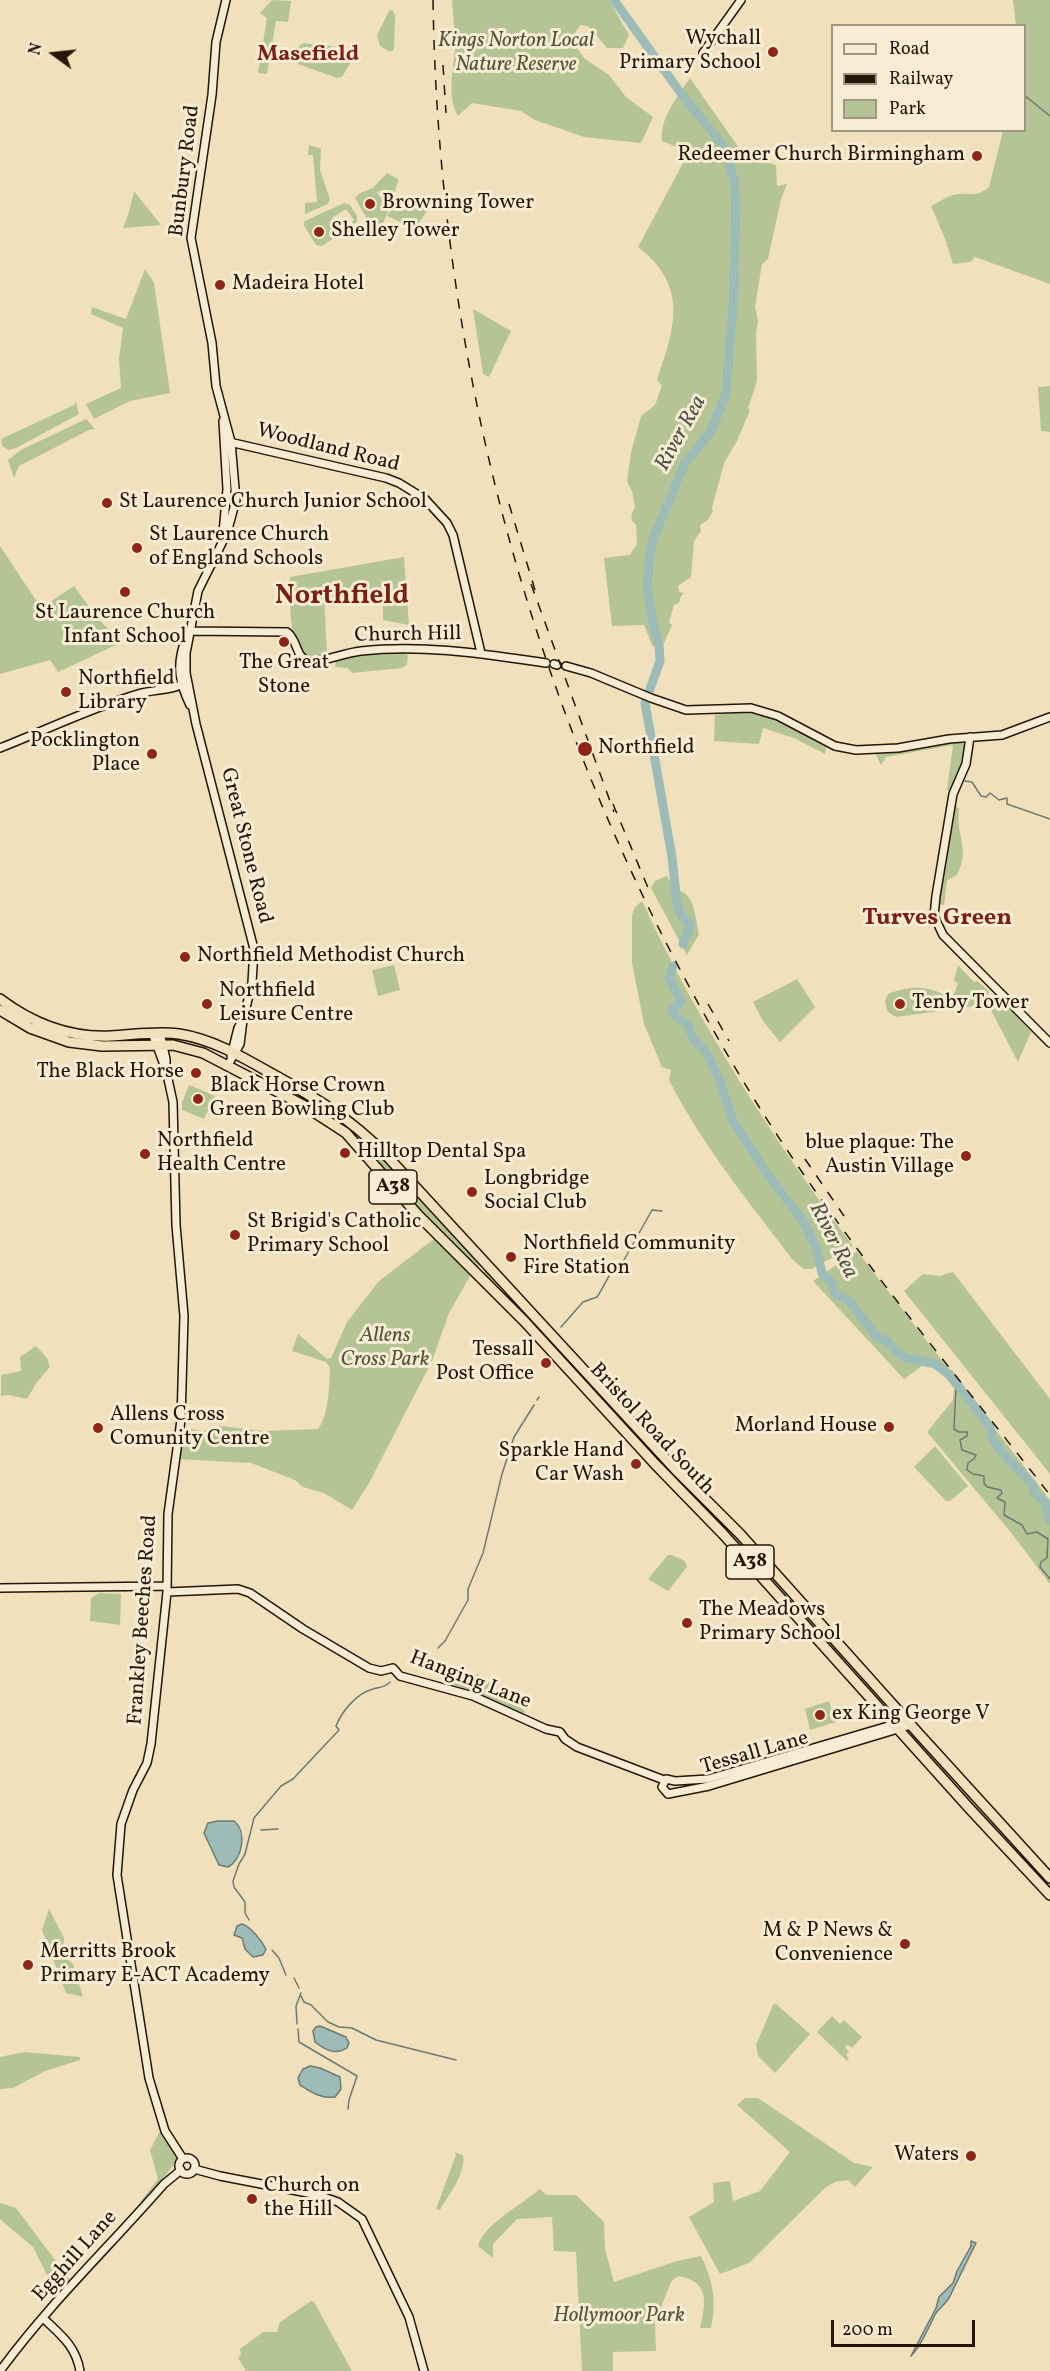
<!DOCTYPE html>
<style>
body{margin:0}
#map{position:relative;width:1050px;height:2371px;overflow:hidden;background:#f0e1bc;font-family:Vollkorn,serif}
canvas{display:block}
.legend{position:absolute;left:831px;top:24px;width:195px;height:108px;box-sizing:border-box;background:#f5ecd3;border:2px solid #a19682;margin:0;padding:8px 10px;list-style:none;font-size:18px;color:#241609}
.legend li{display:flex;align-items:center;gap:12px;height:30px}
.legend b{width:30px;border:2px solid #a19682}
.north{position:absolute;left:24px;top:24px;width:60px;height:60px;-webkit-text-stroke:4px #f5ecd3;paint-order:stroke;rotate:285deg;font-size:16px;font-weight:700;line-height:24px;text-align:center;color:#241609}
.north::after{content:'';display:block;margin:auto;width:21px;height:27px;background:#241609;clip-path:polygon(50% 0,100% 100%,50% 72%,0 100%)}
.scale{position:absolute;left:831px;top:2320px;width:144px;height:27px;box-sizing:border-box;border:3px solid #241609;border-top:0;padding-left:8px;font-size:18px;line-height:21px;white-space:nowrap;color:#241609;-webkit-text-stroke:4px #f5ecd3;paint-order:stroke}
</style>
<div id="map">
<canvas width="1050" height="2371"></canvas>
<ul class="legend">
<li><b style="height:8px;background:#f5ecd3"></b>Road</li>
<li><b style="height:8px;background:#241609"></b>Railway</li>
<li><b style="height:16px;background:#b4c495"></b>Park</li>
</ul>
<div class="north">N</div>
<div class="scale">200 m</div>
</div>
<script>
const c = document.querySelector('canvas').getContext('2d');
c.lineJoin = 'round';
function fillPath(path, color) {
  c.fillStyle = color;
  c.fill(path, 'evenodd');
}
function trace(path, color, width, dash) {
  c.strokeStyle = color;
  c.lineWidth = width;
  c.lineCap = dash ? 'butt' : 'round';
  c.setLineDash(dash || []);
  c.stroke(path);
}
function drawText(font, color, halo, rows, align = 'center') {
  c.font = font + ' Vollkorn,serif';
  c.lineWidth = 6;
  c.setLineDash([]);
  c.textBaseline = 'middle';
  c.strokeStyle = halo;
  c.fillStyle = color;
  for (const [text, x, y, turn = 0] of rows) {
    c.save();
    c.translate(x, y);
    c.rotate((+turn || 0) * Math.PI / 180);
    c.textAlign = isNaN(turn) ? turn : align;
    if (halo) c.strokeText(text, 0, 0);
    c.fillText(text, 0, 0);
    c.restore();
  }
}
fillPath(new Path2D(`
 M272,0L291,1L288,22L276,21L267,74L258,73L267,18L260,13Z
 M452,0H609L629,35L623,48H607L588,26L580,25L571,40L585,59L609,75L626,97L653,117L641,143L584,137L535,120L521,111L472,103L458,116C446,95 454,70 455,47C455,31 453,16 452,0Z
 M1013,0H1050V284L975,257L970,262L953,264L946,241L931,206C938,203 945,197 953,195C968,191 975,199 989,187L1003,131L1024,130V26L1016,25Z
 M392,10L395,15L394,50L390,52L380,46L377,35L389,11Z
 M303,43L347,48L353,52L354,57L342,77L337,78L298,64L296,59L298,47Z
 M690,78L748,161L760,160L776,165L777,186L787,184L781,199L768,259L762,264L755,307L758,321L756,334L757,381L748,408L750,410L737,441L724,463L712,508L713,511L708,520L700,525L701,531L694,541L691,577L678,586L679,592L684,593L681,596L679,603L674,605L669,622L672,625L664,643L653,647L644,625L612,626L604,558L630,555L637,544L636,525C629,519 631,515 635,507L632,491L627,482L631,452L641,416L655,405L662,386L657,380C675,327 689,286 638,247L689,152L662,141C659,119 678,96 690,78Z
 M309,145L321,149L320,170L330,199L328,204L305,214V203L317,202L313,155H308Z
 M387,173L398,179V182L391,202H387L379,191L377,192L389,210L377,236L355,198L360,193L373,188Z
 M134,191L161,225L123,228L129,212Z
 M397,199L429,208L415,229L387,216Z
 M344,203L350,205L357,216V222L354,224L352,222L354,220L346,209L332,218L340,229L348,224L350,227L322,246L316,245L303,224L305,221Z
 M145,269L154,283L170,393L130,401L94,419L86,404L121,388L119,359L123,328L91,314L92,307L126,319Z
 M473,309L511,331L489,377L483,374Z
 M1050,386V432L1041,431L1038,387Z
 M76,402L79,414L16,448L9,450L2,446L1,439L74,405Z
 M86,419L95,429L89,430L19,466L14,478L8,460L21,450Z
 M0,546L41,608L74,586L97,618L122,642L58,672L50,660L0,674Z
 M404,557L409,625L383,620V596L358,594L357,598L324,596L327,656L309,659C286,643 291,603 290,577Z
 M403,652L408,655L407,665L402,668L352,673L348,668L335,667L336,660L362,653Z
 M743,712L777,719L822,745L826,747L825,754L794,738L763,728L759,744L714,741L715,715Z
 M960,741L966,746L961,765L949,791L947,790L953,745L886,757L881,765L876,754L877,752L938,742Z
 M952,806L959,808C955,835 971,848 957,875L947,880L944,905L936,903Z
 M667,876L671,883L678,885L680,891C695,895 696,921 699,934L687,955L651,888L655,881Z
 M642,901C698,1023 772,1138 853,1246L812,1269H804L793,1260C749,1202 702,1145 669,1080L671,1070L662,1067L644,1024L632,963V915L635,907Z
 M394,965L400,990L378,996L372,970Z
 M958,965L974,982L977,981L989,991L988,1000L982,1005L896,1017L887,1011L885,1001L888,994C909,986 924,985 945,995L946,999L951,1001L958,984L954,980Z
 M797,979L815,1007L780,1042L763,1021L753,1002Z
 M1001,1000L1031,1032L1018,1062L991,1010Z
 M189,1085L215,1096L204,1119L182,1110V1103Z
 M379,1150L481,1265L476,1268L411,1202L371,1155Z
 M434,1239L469,1272L470,1276L449,1313L432,1361L368,1485L352,1510L324,1493L303,1487L295,1480L251,1463L178,1459L183,1428L203,1431L221,1426L264,1431L318,1429C329,1416 329,1385 330,1368L326,1362L292,1351L298,1334L327,1359L331,1358L347,1322L379,1281Z
 M857,1251L1050,1500V1584L1013,1535L927,1432L953,1400L954,1388L936,1367L922,1366L904,1379L813,1281Z
 M489,1268L641,1438L639,1440H637L482,1274Z
 M953,1272L1050,1399V1474L904,1291L923,1274L940,1276Z
 M36,1346L47,1358L50,1367L37,1382L27,1399L9,1395L1,1396V1375L21,1371L20,1357Z
 M646,1444L696,1493L847,1656L841,1661L644,1446Z
 M935,1446L968,1486L950,1501H946L914,1467Z
 M668,1555H672L685,1561L687,1567L668,1591L648,1579Z
 M99,1593L121,1594L120,1625L90,1621L91,1598Z
 M478,1674L525,1711L524,1714L451,1684L463,1677Z
 M829,1701L836,1722L810,1730L805,1709Z
 M912,1732L1050,1881V1892L909,1738Z
 M49,1909L64,1938L62,1955L73,1964L83,1997L66,1993L42,1930Z
 M776,2004L810,2034L775,2073L758,2056L756,2045L773,2005Z
 M832,2016L840,2024L844,2020L862,2037L852,2048L848,2045L845,2047L849,2052L846,2055L849,2059L847,2061L817,2032Z
 M24,2052L80,2057V2060L45,2071L13,2088L0,2089V2057Z
 M745,2098H758L854,2163L873,2167L855,2187L848,2180L835,2182L825,2188L749,2263L720,2274L689,2217L714,2202L713,2183L730,2181L733,2201L760,2191L790,2152L737,2105Z
 M160,2131L176,2155V2162L144,2203L140,2202L158,2179L150,2150Z
 M454,2152L463,2155C466,2174 449,2194 440,2210L436,2209L456,2155Z
 M540,2189L546,2195H576L604,2222L605,2249L614,2282L677,2261L701,2256C713,2281 717,2301 711,2328H700C706,2303 710,2281 678,2276L671,2282L655,2322L656,2351L613,2352V2371H582L576,2252L554,2251L552,2217L517,2219L493,2244V2258L478,2246C482,2226 525,2202 540,2189Z
 M0,2203L16,2208L70,2280L57,2291L51,2273L47,2275L33,2247L0,2219Z
 M311,2301L314,2302L352,2371H246L238,2358L241,2355L240,2349L263,2332H277L280,2322Z`), '#b4c495');
const water = new Path2D(`
 M218,1821H234C247,1831 243,1859 228,1867L219,1865L204,1833L208,1823Z
 M242,1924C251,1927 261,1940 266,1949L263,1955L253,1957L245,1949L242,1938L234,1935L237,1926Z
 M320,2026L346,2037L349,2043L347,2048C335,2056 324,2049 315,2042L313,2031L316,2027Z
 M310,2066L320,2068L340,2077L341,2089L335,2097C321,2099 311,2092 300,2085L298,2078L303,2069Z
 M971,2241L976,2243L949,2298C945,2304 940,2308 936,2313C929,2326 921,2347 911,2356L936,2308L939,2297L953,2283L957,2271L971,2246Z`);
fillPath(water, '#9dbcb8');
trace(water, '#6d7a72', 1.5);
trace(new Path2D(`
 M1024,95L1050,116
 M965,781L972,782L981,796L986,797L990,793L999,800L1007,798V804L1050,819
 M561,1327L583,1302L597,1297C605,1286 611,1266 624,1260L652,1210L662,1211
 M950,1375L956,1387L954,1429L959,1432H967V1436L960,1440L962,1450L976,1455L974,1459L968,1463L967,1470L973,1474L984,1476V1483L987,1487L1001,1490L1002,1493L997,1498L1005,1502L1004,1515L1022,1525L1027,1534L1037,1532L1048,1539L1047,1558L1041,1562L1040,1567L1050,1579
 M537,1400L539,1397
 M438,1648L445,1641L468,1600V1589L483,1553L502,1474L514,1437L534,1405
 M261,1830L278,1829
 M249,1920L245,1913V1902L234,1887L233,1881L239,1864L245,1854L254,1818L281,1786L293,1779L339,1730L336,1726C342,1711 357,1693 373,1689C380,1687 384,1688 390,1682
 M272,1950L279,1958L286,1975
 M294,1978L299,1988
 M301,1996L304,2002L311,2005L328,2022L339,2027L352,2028L376,2040L456,2060
 M297,2024L296,2006L301,1993
 M298,2029L299,2042L357,2076L349,2100L348,2109`), '#6d7a72', 1.5);
trace(new Path2D(`
 M614,0L680,92L725,148L734,181L736,208L733,305L726,394L710,433L685,463L653,539L649,561L647,585L653,626L659,644L660,661L645,703L672,857L677,904C679,912 684,920 691,924L683,944
 M673,966L669,977L681,1001L672,1010V1013L688,1025L693,1039L706,1052L720,1081L733,1121L765,1171L803,1221L816,1247L822,1273L831,1282L835,1294L849,1301L878,1338L887,1341L899,1354L907,1358L935,1364L950,1375L990,1427L993,1440L1002,1452L1033,1485L1034,1492L1044,1502L1050,1521`), '#9dbcb8', 9);
const secondary = new Path2D(`
 M226,0L216,42L212,95L191,238L212,343L216,386L231,442L236,500L227,533L198,591L186,653V673L196,724L254,949L252,983L243,1020L240,1044L228,1065
 M703,53L741,0
 M225,441L386,478L399,483L425,499L447,523L453,535L481,653
 M223,533L227,489L223,421
 M189,631L287,632C299,641 294,658 311,662C329,660 344,653 361,651C423,644 484,654 546,663
 M184,644C176,667 180,684 190,705
 M554,664L557,665
 M566,666L591,673L651,698L686,710L751,708L778,716L835,746L856,750L898,748L949,739L1002,735L1050,717
 M970,737L966,764L953,794L936,896L934,916L943,935L1050,1043
 M0,748C46,730 91,708 138,694C153,689 176,691 187,681
 M152,1033L166,1070L173,1102L176,1225L184,1316L181,1420L168,1514L167,1592L151,1744L147,1763L133,1790L121,1824L117,1875L149,2078L165,2131L183,2159
 M160,1033L166,1059V1067
 M231,1056L238,1028L242,1021
 M0,1588L167,1586
 M167,1592L238,1589L250,1593L303,1629L369,1668L381,1671L393,1668L400,1676L473,1696L546,1729L560,1732L565,1739L577,1747L664,1780
 M906,1719L895,1724L708,1779L675,1781L666,1779L662,1787L668,1794L709,1786L911,1725
 M179 2166a8 8 0 1 1 16 0a8 8 0 1 1-16 0Z
 M194,2169L220,2176L318,2195L338,2202L362,2219L409,2317L424,2371
 M43,2318C60,2334 76,2346 80,2371
 M0,2371C49,2304 110,2246 164,2184L181,2170`);
const highway = new Path2D(`
 M0,999C32,1023 70,1038 111,1036C133,1035 156,1031 179,1034C211,1039 239,1055 267,1071C314,1097 348,1116 386,1155L675,1469L740,1534L919,1734L1050,1878
 M0,1010L30,1028L69,1042L102,1046L173,1045L203,1053L303,1105L346,1133L418,1215L525,1322L655,1464L723,1534L969,1808L1050,1895`);
trace(secondary, '#241609', 10);
trace(highway, '#241609', 12);
trace(secondary, '#f5ecd3', 7);
trace(highway, '#f0e1bc', 9);
trace(new Path2D(`
 M433,0C439,397 550,773 761,1110C847,1246 952,1369 1050,1495
 M443,65L446,113
 M509,504L535,590
 M531,584L614,812
 M613,804L651,895
 M708,1004L729,1041
 M805,1159L844,1216`), '#241609', 1.5, [10, 10]);
for (const [x, y, r, color] of [
 [773,52,6,"#8f2418"],
 [977,156,6,"#8f2418"],
 [370,204,6,"#8f2418"],
 [319,232,6,"#8f2418"],
 [220,285,6,"#8f2418"],
 [107,503,6,"#8f2418"],
 [137,548,6,"#8f2418"],
 [125,592,6,"#8f2418"],
 [284,642,6,"#8f2418"],
 [66,692,6,"#8f2418"],
 [585,749,8,"#8f2418"],
 [152,754,6,"#8f2418"],
 [185,957,6,"#8f2418"],
 [207,1004,6,"#8f2418"],
 [900,1004,6,"#8f2418"],
 [196,1073,6,"#8f2418"],
 [198,1099,6,"#8f2418"],
 [345,1153,6,"#8f2418"],
 [145,1154,6,"#8f2418"],
 [966,1156,6,"#8f2418"],
 [472,1192,6,"#8f2418"],
 [235,1235,6,"#8f2418"],
 [511,1257,6,"#8f2418"],
 [546,1363,6,"#8f2418"],
 [889,1427,6,"#8f2418"],
 [98,1428,6,"#8f2418"],
 [636,1464,6,"#8f2418"],
 [687,1623,6,"#8f2418"],
 [820,1715,6,"#8f2418"],
 [905,1944,6,"#8f2418"],
 [28,1965,6,"#8f2418"],
 [971,2156,6,"#8f2418"],
 [252,2199,6,"#8f2418"]
]) {
  const dot = new Path2D();
  dot.arc(x, y, r, 0, 2 * Math.PI);
  c.fillStyle = color;
  c.fill(dot);
  trace(dot, '#f5ecd3', 2);
}
for (const [x, y, w] of [
 [393,1187,48],
 [750,1562,48]
]) {
  const box = new Path2D();
  box.roundRect(x - w / 2, y - 17, w, 34, 4.5);
  c.fillStyle = '#f5ecd3';
  c.fill(box);
  trace(box, '#241609', 1.5);
}
drawText('bold 20px', '#241609', null, [
 ["A38",393,1187],
 ["A38",750,1562]
]);
drawText('21px', '#241609', '#f5ecd3', [
 ["Wychall",761,40,"right"],
 ["Primary School",761,64,"right"],
 ["Redeemer Church Birmingham",965,156,"right"],
 ["Browning Tower",382,204],
 ["Shelley Tower",331,232],
 ["Madeira Hotel",232,285],
 ["St Laurence Church Junior School",119,503],
 ["St Laurence Church",149,536],
 ["of England Schools",149,560],
 ["St Laurence Church",125,614,"center"],
 ["Infant School",125,638,"center"],
 ["The Great",284,664,"center"],
 ["Stone",284,688,"center"],
 ["Northfield",78,680],
 ["Library",78,704],
 ["Pocklington",140,742,"right"],
 ["Place",140,766,"right"],
 ["Northfield",598,749],
 ["Northfield Methodist Church",197,957],
 ["Northfield",219,992],
 ["Leisure Centre",219,1016],
 ["Tenby Tower",912,1004],
 ["The Black Horse",184,1073,"right"],
 ["Black Horse Crown",210,1087],
 ["Green Bowling Club",210,1111],
 ["Northfield",157,1142],
 ["Health Centre",157,1166],
 ["blue plaque: The",954,1144,"right"],
 ["Austin Village",954,1168,"right"],
 ["Hilltop Dental Spa",357,1153],
 ["Longbridge",484,1180],
 ["Social Club",484,1204],
 ["St Brigid's Catholic",247,1223],
 ["Primary School",247,1247],
 ["Northfield Community",523,1245],
 ["Fire Station",523,1269],
 ["Tessall",534,1351,"right"],
 ["Post Office",534,1375,"right"],
 ["Allens Cross",110,1416],
 ["Comunity Centre",110,1440],
 ["Morland House",877,1427,"right"],
 ["Sparkle Hand",624,1452,"right"],
 ["Car Wash",624,1476,"right"],
 ["The Meadows",699,1611],
 ["Primary School",699,1635],
 ["ex King George V",832,1715],
 ["M & P News &",893,1932,"right"],
 ["Convenience",893,1956,"right"],
 ["Merritts Brook",40,1953],
 ["Primary E-ACT Academy",40,1977],
 ["Waters",959,2156,"right"],
 ["Church on",264,2187],
 ["the Hill",264,2211]
], 'left');
drawText('italic 21px', '#56533a', '#f5ecd3', [
 ["Kings Norton Local",516,42],
 ["Nature Reserve",516,66],
 ["Allens",385,1337],
 ["Cross Park",385,1361],
 ["Hollymoor Park",619,2317]
]);
drawText('21px', '#241609', '#f5ecd3', [
 ["Bunbury Road",186,171,-83],
 ["Woodland Road",328,449,14],
 ["Church Hill",408,636,-1],
 ["Great Stone Road",245,846,76],
 ["Bristol Road South",651,1430,47],
 ["Frankley Beeches Road",144,1620,-86],
 ["Hanging Lane",470,1681,21],
 ["Tessall Lane",755,1754,-16],
 ["Egghill Lane",76,2257,-48]
]);
drawText('bold 22px', '#7a1f14', '#f5ecd3', [
 ["Masefield",308,56]
]);
drawText('italic 22px', '#4e5046', '#f5ecd3', [
 ["River Rea",682,434,-61],
 ["River Rea",832,1241,63]
]);
drawText('bold 24px', '#7a1f14', '#f5ecd3', [
 ["Turves Green",937,920]
]);
drawText('bold 27px', '#7a1f14', '#f5ecd3', [
 ["Northfield",342,598]
]);
</script>
